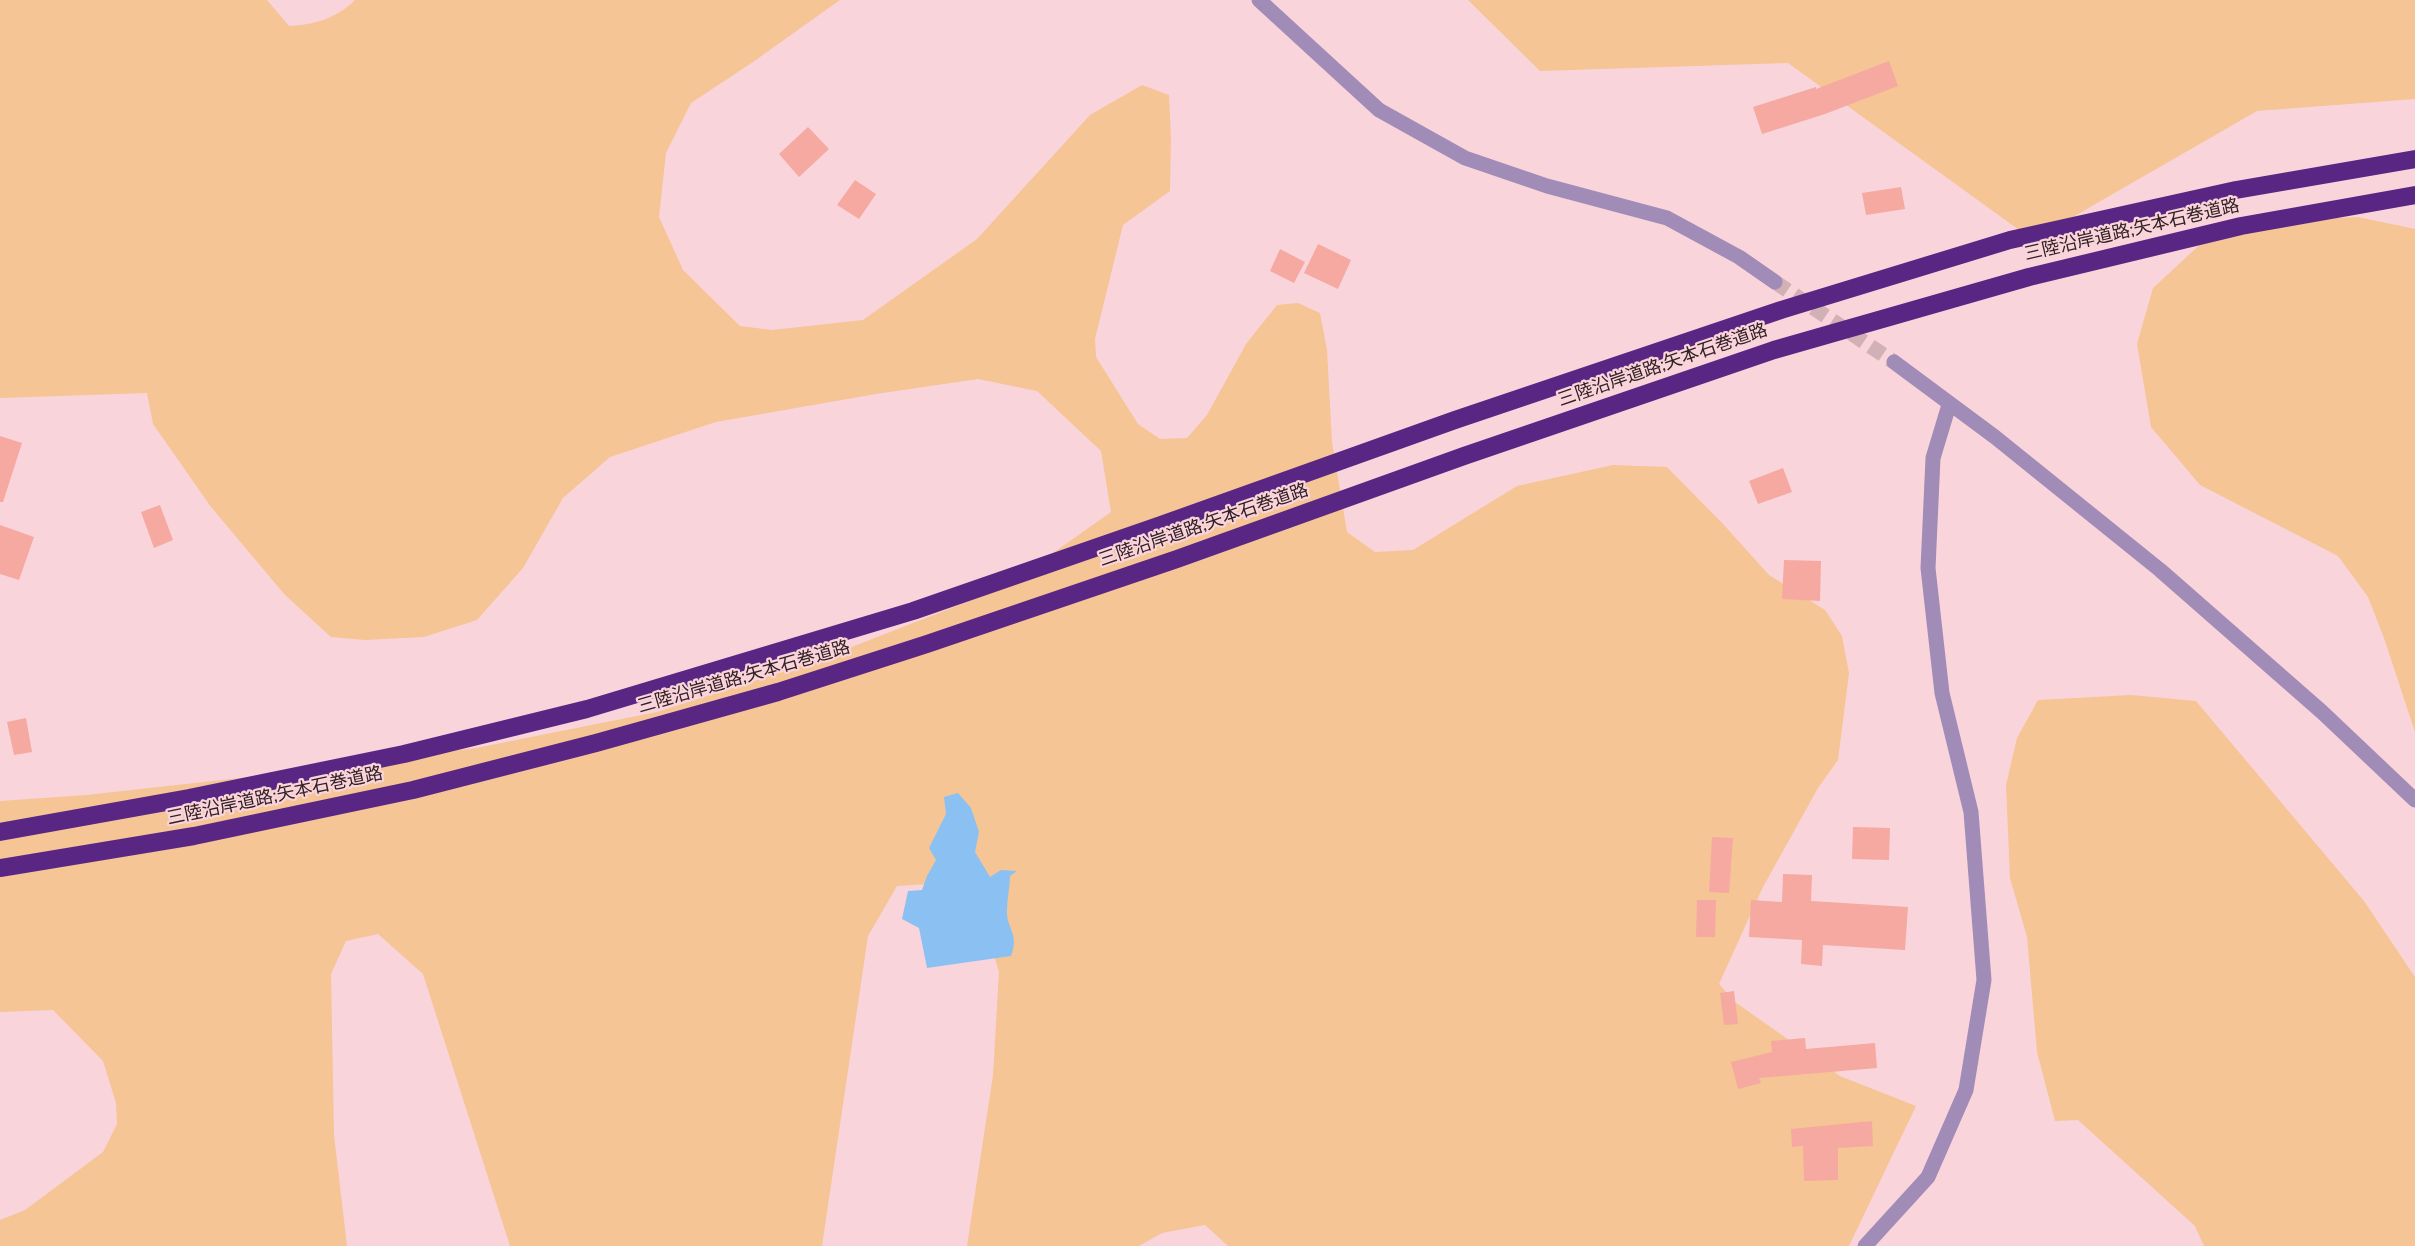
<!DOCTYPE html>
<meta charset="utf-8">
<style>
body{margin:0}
canvas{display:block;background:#f9d4db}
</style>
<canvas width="2415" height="1246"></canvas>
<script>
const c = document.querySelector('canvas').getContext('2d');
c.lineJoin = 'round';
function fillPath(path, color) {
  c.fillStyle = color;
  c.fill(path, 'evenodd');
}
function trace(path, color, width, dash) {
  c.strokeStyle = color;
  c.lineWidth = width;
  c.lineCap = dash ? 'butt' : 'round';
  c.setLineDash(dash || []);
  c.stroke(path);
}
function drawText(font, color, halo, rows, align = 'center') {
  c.font = font + ' "Nunito Sans","Noto Sans JP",sans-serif';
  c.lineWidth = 4.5;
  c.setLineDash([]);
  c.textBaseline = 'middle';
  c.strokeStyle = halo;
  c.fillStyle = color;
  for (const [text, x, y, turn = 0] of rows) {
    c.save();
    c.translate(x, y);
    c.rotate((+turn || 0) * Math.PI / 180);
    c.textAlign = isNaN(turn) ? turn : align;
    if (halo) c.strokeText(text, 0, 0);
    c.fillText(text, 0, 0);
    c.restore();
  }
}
fillPath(new Path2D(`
 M0,0H267L289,26C314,25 337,18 355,0H840L753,62L691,103L666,153L659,217L683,270L740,326L772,330L863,320L977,239L1090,115L1142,85L1169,95L1171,138L1170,191L1123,225L1095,339L1096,357L1138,424L1160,439L1187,438L1207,415L1246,344L1277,305L1298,303L1320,313L1327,350L1332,442L1347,532L1375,552L1413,550L1517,486L1613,465L1667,467L1723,524L1769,575L1825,610L1842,636L1849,673L1838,760L1818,788L1763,887L1719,984L1735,1002L1840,1076L1916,1106L1849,1246H1228L1205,1225L1162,1233L1139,1246H967L993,1075L999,972L986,930L929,884L897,886L868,936L822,1246H510L423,974L378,934L346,941L331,974L334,1135L347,1246H0V1220L25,1210L103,1152L117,1124L116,1103L103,1061L53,1010L0,1012V801L86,795L267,775L476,748L657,712L816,661L1005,587L1111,512L1101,451L1037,391L978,379L876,394L716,422L610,457L563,498L523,568L477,620L424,637L365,640L331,637L285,595L211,507L153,424L147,393L0,398Z
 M1468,0H2415V99L2257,111L2033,240L1788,63L1540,71Z
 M2358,217L2415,229V732L2384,638L2368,597L2338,556L2200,485L2151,427L2137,344L2153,288L2206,239L2275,221Z
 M2131,695L2196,701L2364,901L2415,977V1246H2204L2195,1226L2078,1120L2055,1121L2037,1052L2027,937L2010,878L2006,785L2017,738L2038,700Z`), '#f5c596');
fillPath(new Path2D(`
 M958,793L971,808L979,832L975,852L990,877L1001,870L1017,871L1010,876C1010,887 1007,898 1007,910C1006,929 1020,933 1011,956L927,968L919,928L902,919L908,891L922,890L927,876L936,860L929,848L946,814L944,797Z`), '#8ac1f2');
fillPath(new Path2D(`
 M1889,61L1898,86L1825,114L1762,134L1753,107L1816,87V89Z
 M808,127L829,149L799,177L779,154Z
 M855,180L876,194L859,219L837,205Z
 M1901,187L1905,209L1866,215L1862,193Z
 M1318,244L1351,260L1338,289L1304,273Z
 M1280,249L1305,262L1294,283L1270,271Z
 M0,436L22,443L3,502H0Z
 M1783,468L1792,492L1758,504L1749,481Z
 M160,505L173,540L154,548L141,512Z
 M0,525L34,537L19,580L0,574Z
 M1784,560L1821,561L1820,601L1782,599Z
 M26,718L32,752L14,755L7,722Z
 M1853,827L1890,828L1889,860L1852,859Z
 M1712,837L1733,838L1729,893L1709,892Z
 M1783,874L1812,875L1811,901L1908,907L1905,950L1823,945L1822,966L1801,964L1802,940L1749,937L1751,900L1782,902Z
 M1697,900H1716L1715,937H1696Z
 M1734,991L1738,1024L1724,1025L1720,993Z
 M1805,1038L1806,1049L1875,1043L1877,1068L1759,1078L1761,1083L1738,1089L1731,1062L1772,1052L1771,1041Z
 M1872,1121L1873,1146L1838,1148V1180L1804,1181L1803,1146L1792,1147L1791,1129Z`), '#f5a9a1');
trace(new Path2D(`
 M1775,282L1894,362`), '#d1b0b6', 15, [15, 8]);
trace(new Path2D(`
 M1259,0L1379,110L1465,158L1547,186L1667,218L1739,257L1775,282
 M1894,362L1995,437L2160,570L2322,712L2415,800
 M1865,1246L1928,1177L1966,1090L1984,980L1971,812L1942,693L1928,568L1933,458L1949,405`), '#a18cb8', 15);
trace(new Path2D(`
 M0,832L189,798L404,754L587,709L913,611L1161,525L1455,420L1781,310L2010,240L2236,190L2415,159
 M0,868L194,836L413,790L596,743L778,692L927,644L1177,559L1464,456L1774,350L2029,277L2241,226L2415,195`), '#5a2684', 18);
drawText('18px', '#312024', '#f9d4db', [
 ["三陸沿岸道路;矢本石巻道路",2132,231,-13],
 ["三陸沿岸道路;矢本石巻道路",1663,366,-19],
 ["三陸沿岸道路;矢本石巻道路",1204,526,-19],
 ["三陸沿岸道路;矢本石巻道路",744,678,-16],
 ["三陸沿岸道路;矢本石巻道路",275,797,-12]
]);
</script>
